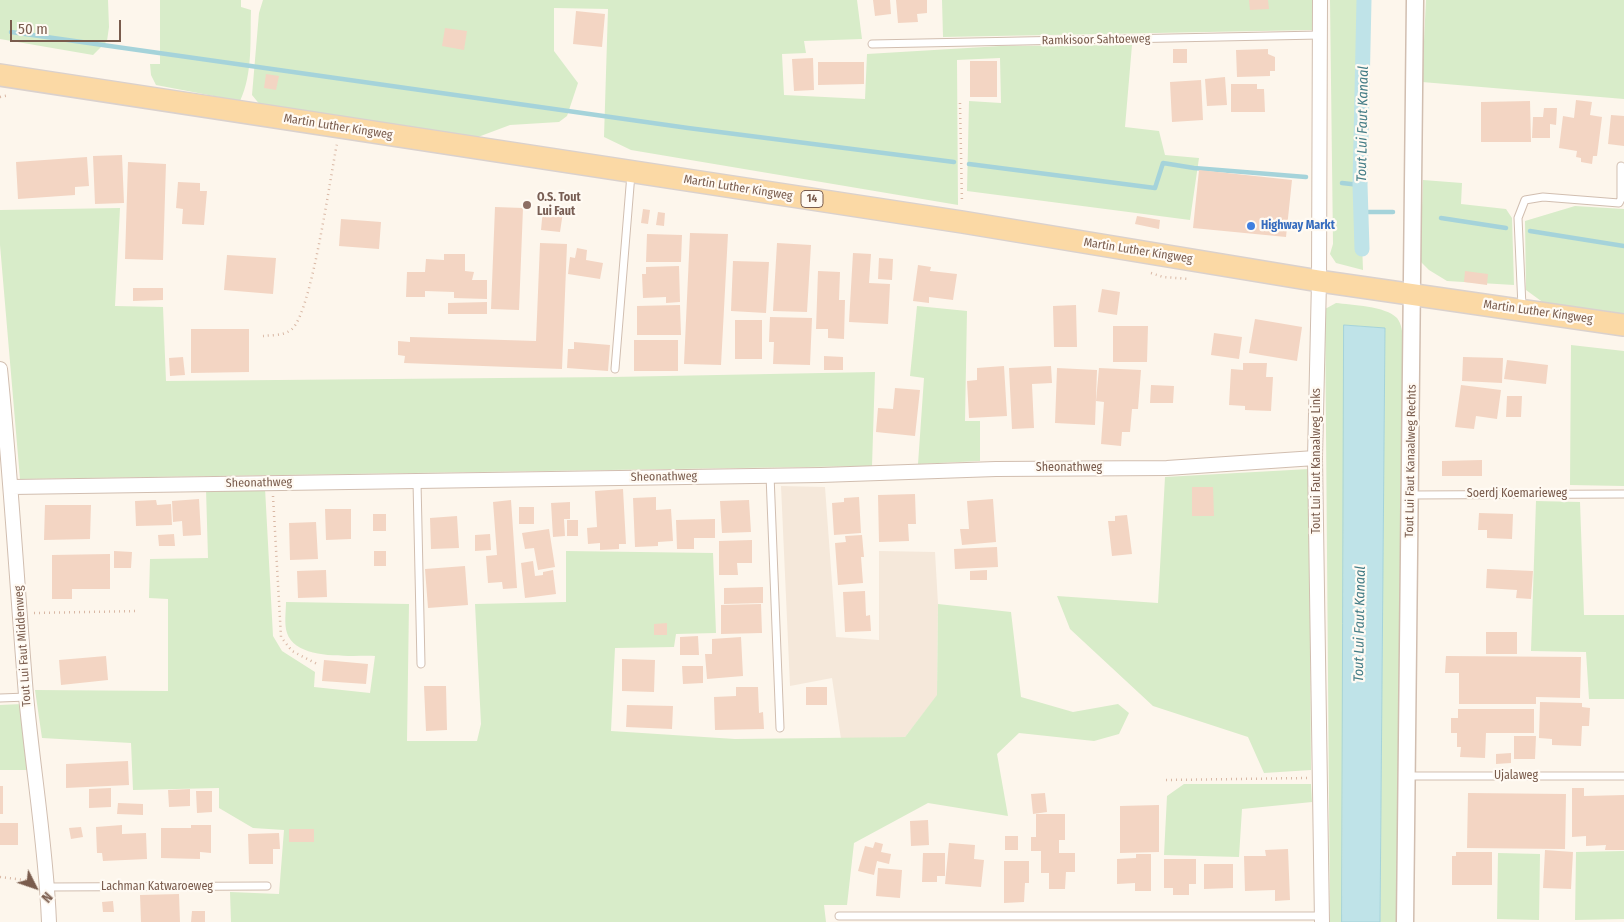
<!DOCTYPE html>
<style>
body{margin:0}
#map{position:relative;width:1624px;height:922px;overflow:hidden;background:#fdf6ec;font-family:"Fira Sans Condensed",sans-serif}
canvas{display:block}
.north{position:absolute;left:10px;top:862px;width:50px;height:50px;-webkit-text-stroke:4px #fffaf3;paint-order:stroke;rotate:131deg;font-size:14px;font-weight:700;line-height:20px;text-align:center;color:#7a5c4d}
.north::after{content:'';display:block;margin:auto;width:18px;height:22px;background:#7a5c4d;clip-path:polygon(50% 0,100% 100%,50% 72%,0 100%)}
.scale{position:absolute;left:10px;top:20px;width:111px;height:22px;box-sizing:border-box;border:2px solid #7a5c4d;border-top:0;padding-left:6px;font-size:15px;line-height:18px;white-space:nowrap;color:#7a5c4d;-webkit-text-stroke:4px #fffaf3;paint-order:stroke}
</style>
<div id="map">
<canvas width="1624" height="922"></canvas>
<div class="north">N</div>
<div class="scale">50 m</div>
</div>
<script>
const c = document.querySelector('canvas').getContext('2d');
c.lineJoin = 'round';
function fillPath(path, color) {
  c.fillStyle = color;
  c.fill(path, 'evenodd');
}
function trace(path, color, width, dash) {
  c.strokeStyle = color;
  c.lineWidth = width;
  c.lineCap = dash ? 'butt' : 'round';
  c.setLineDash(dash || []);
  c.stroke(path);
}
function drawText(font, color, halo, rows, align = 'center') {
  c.font = font + ' "Fira Sans Condensed",sans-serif';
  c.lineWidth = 4.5;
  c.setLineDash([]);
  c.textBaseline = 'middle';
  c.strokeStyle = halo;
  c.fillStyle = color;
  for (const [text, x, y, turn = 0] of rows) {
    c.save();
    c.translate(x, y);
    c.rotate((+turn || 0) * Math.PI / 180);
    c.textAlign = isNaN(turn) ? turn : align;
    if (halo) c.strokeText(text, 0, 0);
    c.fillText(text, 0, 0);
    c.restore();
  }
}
fillPath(new Path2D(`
 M781,486L825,487L836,637L879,640V551L935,552L938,604L937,696L905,737L841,739L832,678L790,686Z`), '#f5e8da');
fillPath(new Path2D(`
 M0,0H108L109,27L107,41L93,55L0,39Z
 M160,0H241V7L251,10C250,39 253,74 240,101L156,85L151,75L150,64H160Z
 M263,0H857L862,39L804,41L806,53L782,54L784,95L865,99L867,54L1001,46L1132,45L1125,127L1159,131L1165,155L1199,158L1190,220L967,191L969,101L1001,103L1000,58L957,60L958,205L631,150L604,137L608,9L554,8V51L578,83L567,116L559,122L510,125L478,137L261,106L252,95L259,13Z
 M942,0H1314V30L943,37Z
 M1330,0H1364L1360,185L1363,270L1336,263L1330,254L1333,244Z
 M1426,0H1624V99L1422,82Z
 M1423,180L1462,183L1461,204L1506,209L1512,218L1514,285L1447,281L1429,270L1420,261Z
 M1575,206L1624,209V315L1548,306L1526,290L1525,221Z
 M120,208L115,306L163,307L166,381L612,377L875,372L872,466L20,479L0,245V210Z
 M1336,303C1351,305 1386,306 1397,318C1402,324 1402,333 1404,341L1397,922H1380L1385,329L1345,325L1342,922H1330L1325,309Z
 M917,306L967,311L965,421H980V461L918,464L924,378L910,376Z
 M1571,345L1624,351V486L1570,485Z
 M1309,469L1311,770L1264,773L1248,737L1153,706L1070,629L1057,596L1158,603L1165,477Z
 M265,488L273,636L282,651L315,672L314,687L370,693L375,656C351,655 296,661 287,633C284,624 286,611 286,602L409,604L407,741H477L481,724L475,604L566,602V551L713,553L716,633L676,634L674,647L615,648L611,731L735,739L905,737L937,695L938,604L1011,612L1021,697L1073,712L1118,704L1129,713L1119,734L1094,741L1019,733L997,754L1008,816L928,803L854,843L847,905H824L826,922H231L230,892L279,894L284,830L253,828L219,808V788L133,790L131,743L42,738L35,690L168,691V599L149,598L150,559L208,558L206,489Z
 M1536,501L1580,502L1584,615H1624V699H1589L1586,652L1531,651Z
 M22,704L28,770H0V705Z
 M1184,784H1311L1312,802L1242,809L1239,857L1164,855L1167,796Z
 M1624,851V919L1575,920L1576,852Z
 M1498,853L1540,854L1539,920L1497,919Z`), '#d8ecc9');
const water = new Path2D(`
 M1344,325L1385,328L1380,922H1342Z`);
fillPath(water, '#bfe3e8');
trace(water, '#a5d3da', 1);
trace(new Path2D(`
 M11,32L688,128L954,162
 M969,164L1155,188L1163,163L1194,168L1306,177
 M1342,183L1360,185
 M1361,212H1393
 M1441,218L1506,228
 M1530,231L1624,246`), '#a5d3da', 4.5);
trace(new Path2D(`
 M1362,249L1360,185L1364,0`), '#bfe3e8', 15);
fillPath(new Path2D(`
 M873,0H890L891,14L875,16Z
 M896,0H927V13L917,14L918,22L898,23Z
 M1249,0H1268L1269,9L1250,10Z
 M576,11L605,14L602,47L573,44Z
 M445,28L467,31L464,50L442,46Z
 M1173,49H1187V63H1173Z
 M1268,49V54L1275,57V71H1270V76L1237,77L1236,50Z
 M813,58L814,90L794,91L792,59Z
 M970,61H997V97H970Z
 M818,62H864V84L818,85Z
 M266,74L279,76L276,90L264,88Z
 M1225,77L1227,105L1207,106L1205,79Z
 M1201,80L1203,120L1172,122L1170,82Z
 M1231,84H1257V89H1264L1265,112H1231Z
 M1576,100L1592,102L1590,115L1602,117L1597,156H1593L1592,164L1581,162V158L1576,157L1577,151L1559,148L1563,116L1574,118Z
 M1530,101L1531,142H1481V102Z
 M1544,108H1557L1556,125L1550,124V138H1532L1533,117H1543Z
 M1611,115L1624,116V146L1608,144Z
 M122,155L124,203L95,204L93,156Z
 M87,157L89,186L75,187V195L18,199L16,162Z
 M128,162L166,164L163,260L125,259Z
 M1199,170L1292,180L1286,237L1193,228Z
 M178,182L200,183V191H207L204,225L182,224L183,209L176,208Z
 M495,207L523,208L519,310L491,309Z
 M543,209L563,212L560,232L541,230Z
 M643,209L650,210L648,224L641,223Z
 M658,212L665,213L664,226L656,225Z
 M1137,216L1160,220L1159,229L1135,224Z
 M341,219L381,222L379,249L339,246Z
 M690,233L728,234L721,365L684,364Z
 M647,234L682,235L681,262H646Z
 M540,243L567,244L562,369L404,363L405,356L398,355V341L410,342V337L536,341Z
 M777,243L811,245L807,312L773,311Z
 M577,248L587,250L586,260L603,263L600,279L568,274L570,257L575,258Z
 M853,253L871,254L869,283L890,284L888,324L849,322Z
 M444,254H465V271L474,272L472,280H487V299L454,298V292L425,291V297H406L407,272H425L426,259L444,260Z
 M227,255L276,258L273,294L224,290Z
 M879,258L893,259L892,280L878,279Z
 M733,261L769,262L766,313L731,311Z
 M918,265L931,267L930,271L957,274L953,300L929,297V303L913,301Z
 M679,266L680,302L666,303V297L643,298L642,274H646V267Z
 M818,271L840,272L839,300H845L844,339L828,338V329H816Z
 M1465,271L1488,274L1487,285L1464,282Z
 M133,288H163V300L133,301Z
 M1102,289L1120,292L1117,315L1098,312Z
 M487,302V314H448V303Z
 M680,305L681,335H637V306Z
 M1076,305L1077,347H1054L1053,306Z
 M770,317L812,318L810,365L773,364L774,342H769Z
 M1255,319L1302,327L1297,361L1249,353Z
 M735,320H762V359H735Z
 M1113,326H1148L1147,362H1113Z
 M191,329H249V372L191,373Z
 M1214,333L1242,337L1239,359L1211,355Z
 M634,340H678V371H634Z
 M574,342L610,345L608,371L567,368L568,349H574Z
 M824,356L843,357V370H824Z
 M183,357L185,375L170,376L169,358Z
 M1463,357L1503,358L1502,383L1462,381Z
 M1507,360L1548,365L1546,384L1504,379Z
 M1243,363H1267L1266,377H1273L1271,411L1245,410V406L1229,405L1231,369L1243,370Z
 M1004,366L1007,416L969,418L967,381L977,380V368Z
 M1051,366L1052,383L1032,384L1034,428L1012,429L1009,368Z
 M1057,368L1097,370L1095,425L1055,423Z
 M1099,368L1141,370L1138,409H1132L1130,432H1122L1121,446L1101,444L1104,402L1096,401Z
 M1151,385L1174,386L1173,403H1150Z
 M1461,385L1501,390L1497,419L1476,416L1474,429L1455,427Z
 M895,388L920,390L915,436L876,432L878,408L893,409Z
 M1507,396H1522L1521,417H1506Z
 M1482,460V476H1442V461Z
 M1192,487H1213L1214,516H1192Z
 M623,489L626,544H619V549L600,550V543L588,544L587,528L597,527L595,491Z
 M915,494L916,524H908L909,541L879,542L878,495Z
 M656,497V510L671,509L673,541L658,542V546L635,547L633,498Z
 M859,497L861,533L834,535L832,503L844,502V498Z
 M199,499L201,535L183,536L182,521L173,522L172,501Z
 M993,499L996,542L962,545L960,529H969L967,501Z
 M156,500L157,505L171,504L172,525L136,526L135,501Z
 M511,500L517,588L503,589L502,582L488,583L486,556L497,555L493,502Z
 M749,500L751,532L722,533L720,501Z
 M570,502V519H564L565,536L553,537L551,503Z
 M45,505H91L90,539L44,540Z
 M519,507H534V524H519Z
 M325,509H351V539L326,540Z
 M1479,513L1513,514L1512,539L1487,538V530H1478Z
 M373,514H386V531H373Z
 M1127,515L1132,554L1112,556L1108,521H1115V516Z
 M457,516L459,548L431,549L430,518Z
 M715,519V538H694V549H677L676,520Z
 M567,520H578V536H567Z
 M316,522L318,559L290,560L289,523Z
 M549,529L555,567L538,570L534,548L525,549L522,533Z
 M174,534L175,546H159L158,535Z
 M490,534L491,550L475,551V535Z
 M862,535L864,557H861L863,583L838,585L835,543L846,542L845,536Z
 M752,540V563H737L738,575H719V541Z
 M997,547L998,567L955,569L954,549Z
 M114,551L132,552L131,568H114Z
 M374,551H386V566H374Z
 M110,554V589H72V599H52V555Z
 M533,561L535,576L543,575V572L553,570L556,594L525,598L521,563Z
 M465,566L468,605L428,608L425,569Z
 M1487,569L1533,571L1531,599L1516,598L1517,590L1486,588Z
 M326,570L327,597L298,598L297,571Z
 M987,570V580H970V571Z
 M763,587V603L724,604V588Z
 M865,591L866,616L870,615L871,631L845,632L843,592Z
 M761,604L762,633L721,634V605Z
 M667,623V635H654V624Z
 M1486,632H1517V654H1486Z
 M698,636L699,655H680V637Z
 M741,637L743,676L707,679L705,654H712V639Z
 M106,656L108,680L61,685L59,660Z
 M1446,656L1581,657L1580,698L1536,697V704H1459V673H1445Z
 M622,659L655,660L654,692L622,691Z
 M324,660L368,664L366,684L322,681Z
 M682,666H703V683L683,684Z
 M424,686H446L447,730L426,731Z
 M736,687H758L759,713L763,712L764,729L715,730L714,697L736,696Z
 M806,687H827V705H806Z
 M1540,702L1582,703V707L1590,708L1589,726H1582L1581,746L1552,745V739L1539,738Z
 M627,705L673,706L672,729L626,727Z
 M1458,709H1534V733H1486L1485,758L1460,757L1461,747H1457V733H1451V718H1458Z
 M1514,736H1536L1535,759H1514Z
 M1511,753V763L1496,764V754Z
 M128,761L129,785L66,788V764Z
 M0,786H3V814H0Z
 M111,788V807L89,808V789Z
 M1572,788H1584V796L1624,795V850H1605L1606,845L1586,846V836L1572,837Z
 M190,789V806L169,807L168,790Z
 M196,791H212V812L197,813Z
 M1045,793L1047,812L1033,814L1031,794Z
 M1468,793L1566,794L1565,849L1467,848Z
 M118,803L143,804V815L117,814Z
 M1159,805V852L1120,853V806Z
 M1036,814H1065V840H1059V853H1075V872H1066L1065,889H1049V873H1041V851H1031V837H1036Z
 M928,820L929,845L911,846L910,821Z
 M0,823H18V845H0Z
 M122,825V834L146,833L147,859L103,861L102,853H97L96,827Z
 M191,825H211V853L200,852V859L161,858V828H191Z
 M81,827L83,837L71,839L69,828Z
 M289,829H314V842H289Z
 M279,833L280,849H273V864H249L248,834Z
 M1005,836H1018V850H1005Z
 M875,842L883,844L881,852L891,854L889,864L877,861L874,875L858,871L865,846L873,848Z
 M949,843L975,845L974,859L984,860L981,887L945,884Z
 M1288,849L1290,900L1275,901V890L1245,891L1244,856H1266L1265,850Z
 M1545,850L1573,852L1571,889L1543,888Z
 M1456,852H1492V885H1452V856H1456Z
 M923,853H945V876H937V882H922Z
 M1136,854H1151V891H1135V883L1117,884V859L1136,858Z
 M1164,859H1196V884H1189V895H1173V888H1164Z
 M1004,861H1029V883H1025L1024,902L1004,903Z
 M1204,864H1233V888L1204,889Z
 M878,868L902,870L900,898L876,896Z
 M179,894L180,922H141L140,895Z
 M113,901L114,912H103L102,902Z
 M192,911H205V922H191Z`), '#f3d5c3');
const service = new Path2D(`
 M872,44L1320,35
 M1522,307L1518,218L1525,200L1543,197L1619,203L1621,199V166
 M615,369L631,174
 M770,475L780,728
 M417,482L421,664
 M1410,495L1624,494
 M0,698L27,697
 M1408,776H1624
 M48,887L267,886
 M839,916H1322`);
const minor = new Path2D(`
 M1320,0L1319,281L1315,458L1322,922
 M0,369C11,478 17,586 26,695C33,771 46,846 49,922
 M12,487L821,475L996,469L1167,468L1315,458`);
const tertiary = new Path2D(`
 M1405,922L1415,0`);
const primary = new Path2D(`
 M0,75L962,222L1319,281L1624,325`);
trace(service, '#d1beb0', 9);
trace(minor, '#d1beb0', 16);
trace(tertiary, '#d1beb0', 19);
trace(primary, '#dad1cd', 24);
trace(new Path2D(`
 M0,97L9,95
 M960,103L962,203
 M1151,273L1163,277L1190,279
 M263,336C272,335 284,336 292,329C312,311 330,177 337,144
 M273,496L281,637L292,651L317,664
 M34,613L139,611
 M1166,780L1307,778
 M0,877L33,881`), '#d9b8a5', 2.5, [1, 4]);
trace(service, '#fff', 7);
trace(minor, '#fff', 14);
trace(tertiary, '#fff', 16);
trace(primary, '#fbd9a5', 21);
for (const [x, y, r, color] of [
 [527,205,5,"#8d6e63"],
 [1251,226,5,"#3f7fe0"]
]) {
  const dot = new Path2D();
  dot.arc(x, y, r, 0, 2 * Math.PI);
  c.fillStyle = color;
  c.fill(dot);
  trace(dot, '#fffaf3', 2);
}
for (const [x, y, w] of [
 [812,199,22]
]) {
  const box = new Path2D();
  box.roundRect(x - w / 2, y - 8.5, w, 17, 4);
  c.fillStyle = '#fffaf3';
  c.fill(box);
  trace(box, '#7a5c4d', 1);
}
drawText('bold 11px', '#7a5c4d', null, [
 ["14",812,199]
]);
drawText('12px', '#7a5c4d', '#fffaf3', [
 ["Ramkisoor Sahtoeweg",1096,40,-1],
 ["Martin Luther Kingweg",338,127,9],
 ["Martin Luther Kingweg",738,188,9],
 ["Martin Luther Kingweg",1138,251,9],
 ["Martin Luther Kingweg",1538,312,8],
 ["Tout Lui Faut Kanaalweg Links",1317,461,-90],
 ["Tout Lui Faut Kanaalweg Rechts",1411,461,-89],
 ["Sheonathweg",1069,468],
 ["Sheonathweg",664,477,-1],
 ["Sheonathweg",259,483,-1],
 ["Soerdj Koemarieweg",1517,494],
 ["Tout Lui Faut Middenweg",23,646,-94],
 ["Ujalaweg",1516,776],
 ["Lachman Katwaroeweg",157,887]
]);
drawText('bold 12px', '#785e54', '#fffaf3', [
 ["O.S. Tout",537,198],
 ["Lui Faut",537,212]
], 'left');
drawText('bold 12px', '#366cbe', '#fffaf3', [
 ["Highway Markt",1261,226]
], 'left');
drawText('italic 14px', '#437c86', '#fffaf3', [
 ["Tout Lui Faut Kanaal",1363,124,-89],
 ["Tout Lui Faut Kanaal",1360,624,-89]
]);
</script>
